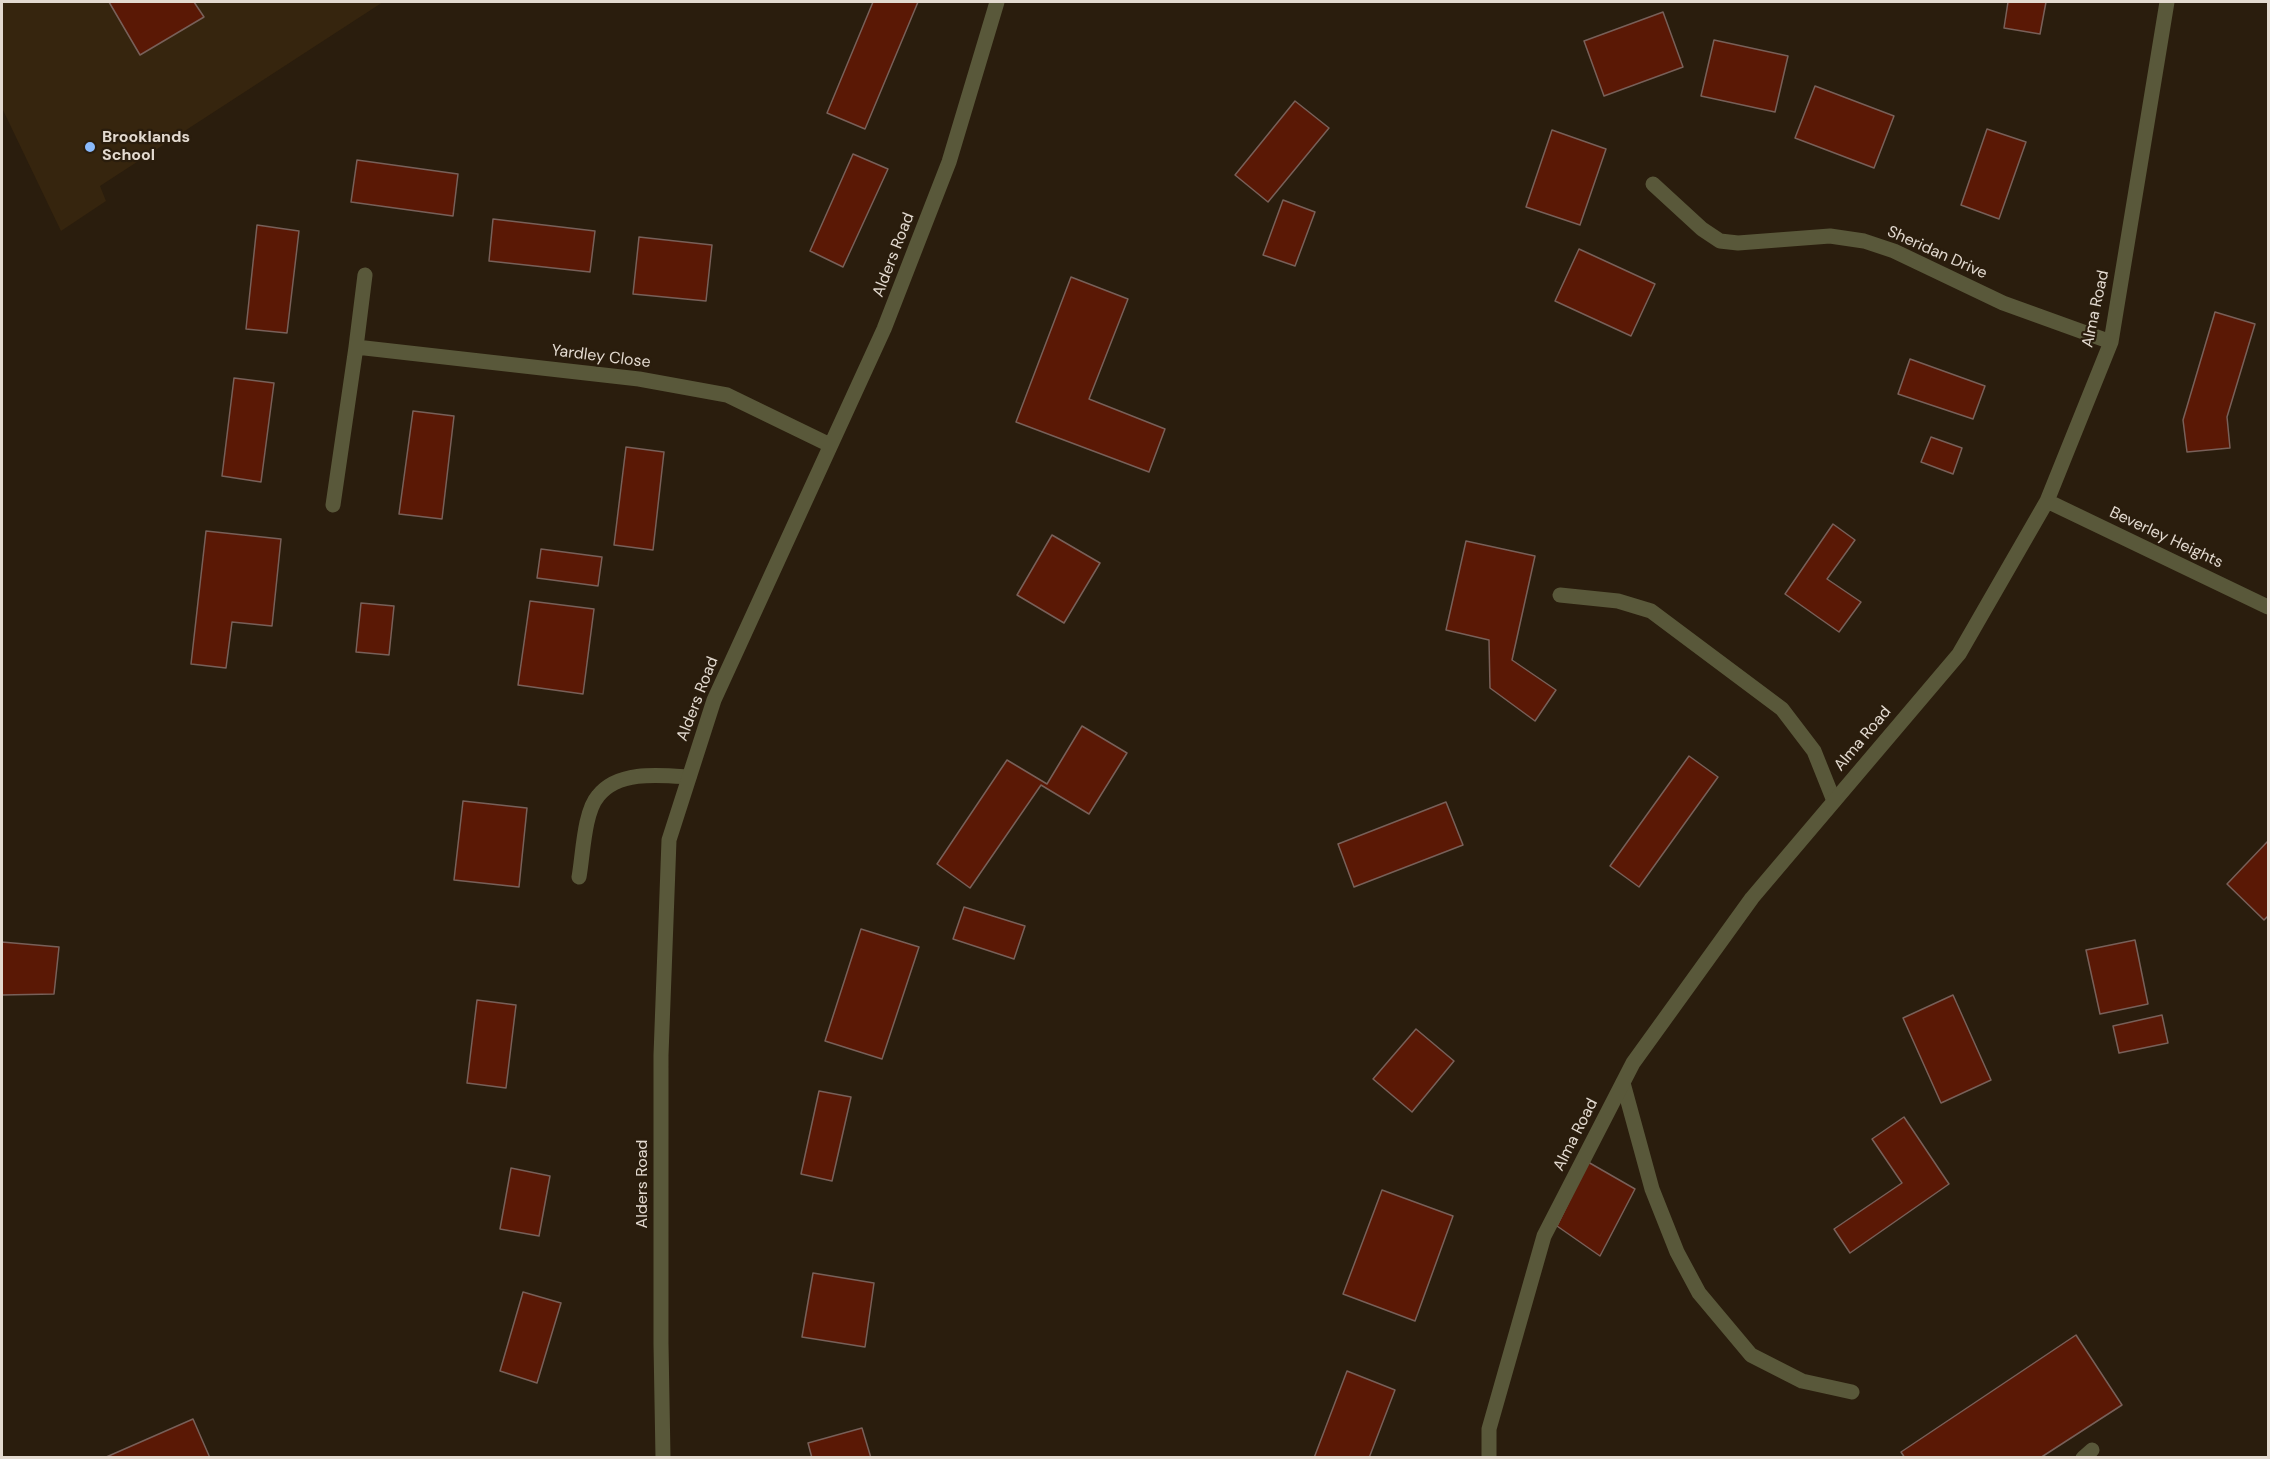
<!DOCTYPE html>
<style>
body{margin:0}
#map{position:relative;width:2270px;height:1459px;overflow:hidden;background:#2a1d0d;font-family:"DM Sans",sans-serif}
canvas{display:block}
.frame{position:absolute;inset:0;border:3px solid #e3dad0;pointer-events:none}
</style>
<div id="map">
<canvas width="2270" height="1459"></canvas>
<div class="frame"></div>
</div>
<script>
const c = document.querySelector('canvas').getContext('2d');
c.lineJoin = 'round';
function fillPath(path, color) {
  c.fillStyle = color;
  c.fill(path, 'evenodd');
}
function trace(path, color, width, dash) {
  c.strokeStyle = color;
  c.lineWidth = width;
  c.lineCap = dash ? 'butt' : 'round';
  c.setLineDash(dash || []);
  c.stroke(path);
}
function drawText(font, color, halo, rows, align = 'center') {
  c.font = font + ' "DM Sans",sans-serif';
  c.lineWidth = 4.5;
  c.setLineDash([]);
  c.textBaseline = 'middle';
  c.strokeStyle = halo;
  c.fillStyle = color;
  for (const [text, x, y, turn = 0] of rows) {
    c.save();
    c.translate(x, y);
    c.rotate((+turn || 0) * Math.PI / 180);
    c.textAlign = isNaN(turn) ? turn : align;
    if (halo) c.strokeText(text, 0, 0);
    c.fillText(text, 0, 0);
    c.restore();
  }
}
fillPath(new Path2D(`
 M2,2H383L100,186L106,201L61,231L2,108Z`), '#36250e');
const building = new Path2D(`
 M109,2H194L204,17L140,55Z
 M873,2H918L865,129L827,113Z
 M2008,2H2046L2040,34L2004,28Z
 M1663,12L1683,67L1604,96L1584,41Z
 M1714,40L1788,56L1775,112L1701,96Z
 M1815,86L1894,116L1874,168L1795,138Z
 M1295,101L1329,128L1268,202L1235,175Z
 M1987,129L2026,142L1999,219L1961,205Z
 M1552,130L1606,149L1580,225L1526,207Z
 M853,154L888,169L843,267L810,251Z
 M357,160L458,174L453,216L351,202Z
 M1283,200L1315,212L1295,266L1263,255Z
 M493,219L595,231L590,272L489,261Z
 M257,225L299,231L287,333L246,329Z
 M639,237L712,245L706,301L633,294Z
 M1579,249L1655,284L1631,336L1555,301Z
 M1071,277L1128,299L1089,399L1165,429L1149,472L1016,422Z
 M2215,312L2255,324L2227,417L2230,448L2187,452L2183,420Z
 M1910,359L1985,386L1973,419L1898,394Z
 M234,378L274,383L261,482L222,476Z
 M413,411L454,416L442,519L399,514Z
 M1931,437L1962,448L1953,474L1921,462Z
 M626,447L664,452L653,550L614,545Z
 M1833,524L1855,540L1827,579L1861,602L1839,632L1785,594Z
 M206,531L281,539L272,626L232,622L226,668L191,664Z
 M1052,535L1100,563L1064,623L1017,595Z
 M1466,541L1535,556L1512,660L1556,690L1535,721L1490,688L1489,640L1446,630Z
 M541,549L602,557L598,586L537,578Z
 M530,601L594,609L583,694L518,685Z
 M361,603L394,606L389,655L356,652Z
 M1082,726L1127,753L1089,814L1041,785L970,888L937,864L1007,760L1047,784Z
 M1689,756L1718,777L1639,887L1610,866Z
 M463,801L527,808L519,887L454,880Z
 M1446,802L1463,845L1354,887L1338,844Z
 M2268,841V916L2264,920L2227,884Z
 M964,907L1025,926L1014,959L953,939Z
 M861,929L919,947L882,1059L825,1041Z
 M2135,940L2148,1004L2100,1014L2086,950Z
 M2,942L59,947L54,994L2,995Z
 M1953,995L1991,1080L1941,1103L1903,1018Z
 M477,1000L516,1005L506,1088L467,1083Z
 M2162,1015L2168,1043L2119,1053L2113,1026Z
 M1416,1029L1454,1061L1412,1112L1373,1079Z
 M819,1091L851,1097L832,1181L801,1174Z
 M1904,1117L1949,1184L1850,1253L1834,1229L1902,1183L1872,1139Z
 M1588,1162L1635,1189L1600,1256L1557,1226Z
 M511,1168L550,1176L539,1236L500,1229Z
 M1382,1190L1453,1216L1415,1321L1343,1294Z
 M813,1273L874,1283L865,1347L802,1337Z
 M523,1292L561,1303L537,1383L500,1371Z
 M2076,1335L2122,1405L2040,1458H1905L1901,1452Z
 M1347,1371L1395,1390L1369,1458H1314Z
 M193,1419L210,1458H104Z
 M862,1428L871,1458H812L808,1443Z`);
fillPath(building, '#5a1805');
trace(building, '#786059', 1.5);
trace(new Path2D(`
 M1560,595L1618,601L1651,611L1782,709L1814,751L1834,801
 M579,877C583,855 584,812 598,796C618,770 661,775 689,777
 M1623,1083L1652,1189L1677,1252L1699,1293L1751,1355L1802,1381L1852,1392
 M2083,1458L2092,1450`), '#59583a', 15);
trace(new Path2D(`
 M1653,184L1702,229L1720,241L1738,243L1830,236L1864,241L1894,251L2003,303L2111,342
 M356,347L365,275
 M2047,501L2268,607
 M333,505L356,347L639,379L727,395L830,445
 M663,1458L661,1344V1055L669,840L714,700L884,329L949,162L997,2
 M1489,1458V1429L1544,1236L1633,1063L1752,898L1959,654L2047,501L2111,342L2167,2`), '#59583a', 15);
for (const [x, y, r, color] of [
 [90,147,6,"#8abafc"]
]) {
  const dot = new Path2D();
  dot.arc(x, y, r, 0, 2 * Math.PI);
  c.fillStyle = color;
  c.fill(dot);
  trace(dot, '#2a1d0d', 2);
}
drawText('bold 16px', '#e3dad0', '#2a1d0d', [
 ["Brooklands",102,138],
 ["School",102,156]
], 'left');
drawText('16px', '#e3dad0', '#2a1d0d', [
 ["Sheridan Drive",1937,253,24],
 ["Alders Road",894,255,-69],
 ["Alma Road",2096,309,-78],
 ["Yardley Close",601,357,7],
 ["Beverley Heights",2166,538,25],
 ["Alders Road",698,699,-69],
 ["Alma Road",1863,739,-50],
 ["Alma Road",1576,1135,-63],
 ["Alders Road",643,1184,-90]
]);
</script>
